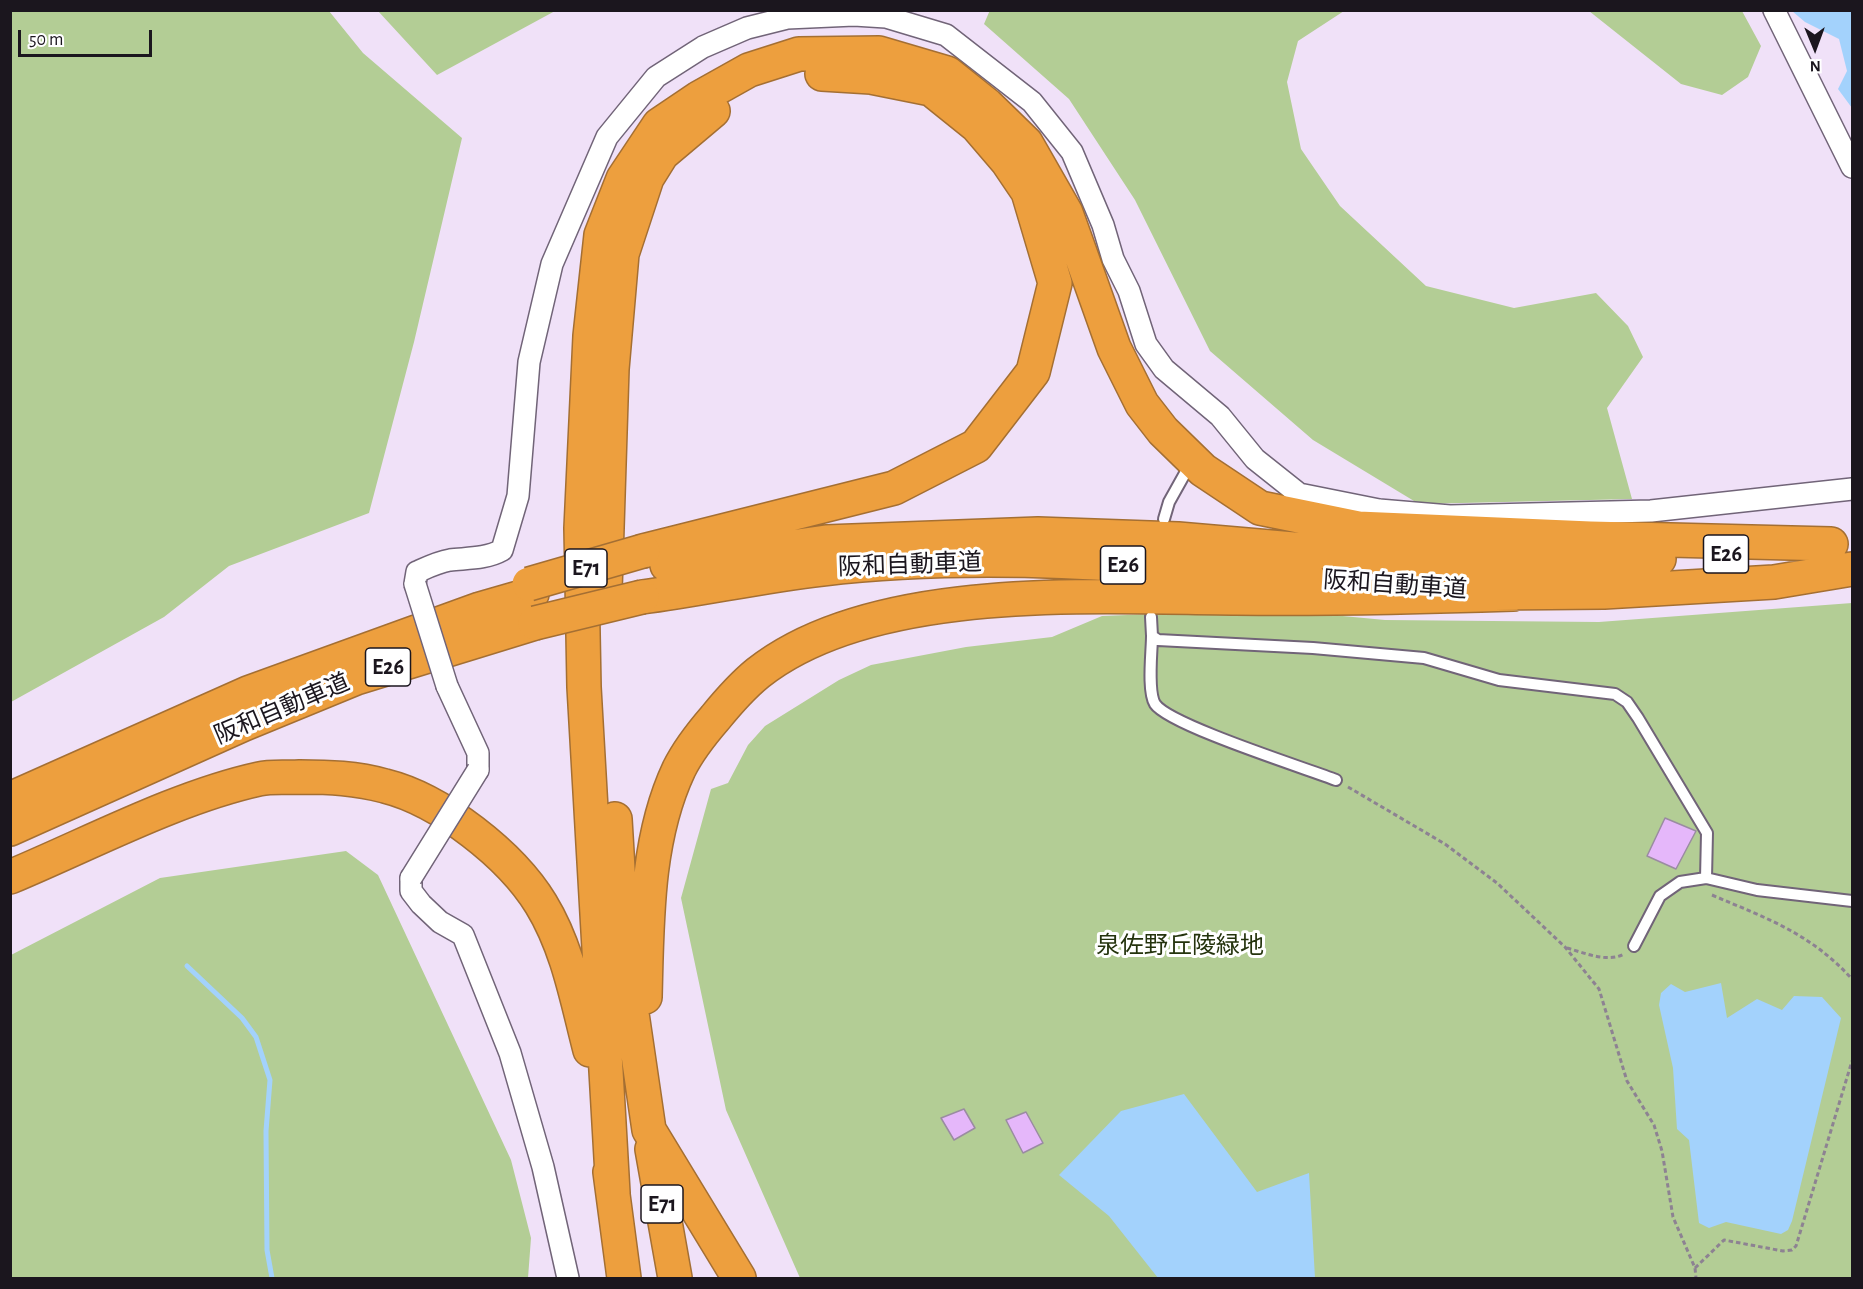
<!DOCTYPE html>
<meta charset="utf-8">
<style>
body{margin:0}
#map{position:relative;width:1863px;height:1289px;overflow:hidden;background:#f0e1f8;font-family:"Alegreya Sans",sans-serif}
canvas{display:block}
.frame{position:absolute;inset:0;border:12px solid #1b161e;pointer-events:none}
.north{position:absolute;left:1785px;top:18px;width:60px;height:60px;-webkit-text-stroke:4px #fff;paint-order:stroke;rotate:179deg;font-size:16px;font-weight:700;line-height:24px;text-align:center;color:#1b161e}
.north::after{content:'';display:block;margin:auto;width:21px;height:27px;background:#1b161e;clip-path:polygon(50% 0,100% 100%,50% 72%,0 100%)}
.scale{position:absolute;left:18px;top:30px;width:134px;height:27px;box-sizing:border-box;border:3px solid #1b161e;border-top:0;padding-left:8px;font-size:18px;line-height:21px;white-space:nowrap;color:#1b161e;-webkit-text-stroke:4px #fff;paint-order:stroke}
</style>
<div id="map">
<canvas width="1863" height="1289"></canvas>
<div class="frame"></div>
<div class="north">N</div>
<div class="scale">50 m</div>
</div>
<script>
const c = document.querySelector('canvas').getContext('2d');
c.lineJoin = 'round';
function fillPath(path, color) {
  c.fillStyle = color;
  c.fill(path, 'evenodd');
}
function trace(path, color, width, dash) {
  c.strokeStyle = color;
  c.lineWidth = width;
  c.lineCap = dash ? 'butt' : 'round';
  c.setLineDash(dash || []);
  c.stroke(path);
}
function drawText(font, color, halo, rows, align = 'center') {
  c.font = font + ' "Alegreya Sans","Noto Sans JP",sans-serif';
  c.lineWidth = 6;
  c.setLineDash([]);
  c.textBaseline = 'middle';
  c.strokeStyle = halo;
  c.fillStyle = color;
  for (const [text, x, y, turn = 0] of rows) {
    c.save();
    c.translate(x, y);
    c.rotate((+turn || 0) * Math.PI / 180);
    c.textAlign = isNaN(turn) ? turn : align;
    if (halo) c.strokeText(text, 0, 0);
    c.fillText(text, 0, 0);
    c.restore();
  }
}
fillPath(new Path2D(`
 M11,10L329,11L363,53L462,138L414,342L369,513L229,566L164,617L11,702Z
 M990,10L1344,11L1298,41L1287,82L1301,149L1340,206L1426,286L1514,308L1596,293L1628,326L1643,357L1607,408L1632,499L1419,504L1313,440L1210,351L1135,200L1069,99L984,24Z
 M378,11H555L437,75Z
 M1589,11H1742L1761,46L1748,77L1722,95L1681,84Z
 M1852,603V1278H800L726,1110L681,898L711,789L728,783L748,745L765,726L839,680L871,665L966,647L1052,637L1102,616L1178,613L1332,615L1385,620L1599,622Z
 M346,851L378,875L511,1160L531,1238L528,1278H11V955L160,878Z`), '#b3cd95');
fillPath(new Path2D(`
 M1792,11H1852V108L1838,89L1847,71L1839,39L1805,22Z
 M1721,983L1727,1018L1757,999L1782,1010L1794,996L1822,997L1841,1018L1792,1221L1788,1230L1781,1234L1726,1222L1709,1228L1699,1223L1689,1140L1677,1129L1673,1068L1659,1005L1661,993L1671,984L1685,992Z
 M1184,1094L1257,1192L1309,1173L1315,1278H1158L1109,1216L1059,1175L1121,1111Z`), '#a3d2fc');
trace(new Path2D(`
 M187,966L242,1018L256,1037L270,1080L266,1131L267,1250L272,1278`), '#a3d2fc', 5);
const building = new Path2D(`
 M1665,818L1696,831L1676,869L1647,856Z
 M964,1109L975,1128L954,1140L941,1118Z
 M1026,1112L1043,1143L1023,1153L1006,1120Z`);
fillPath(building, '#e5b7fa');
trace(building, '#9a8ca1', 1.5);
const lane = new Path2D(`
 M1164,519L1169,502L1188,468
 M1151,617L1152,636L1158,640L1313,648L1424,658L1499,680L1615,694L1627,702L1638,718L1707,833L1706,878L1757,890L1852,901
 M1152,636C1152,651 1147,691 1155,704C1169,725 1305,768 1336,780
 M1634,946L1660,896L1680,882L1706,878`);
const street = new Path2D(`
 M1774,10L1852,167
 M415,584L417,572C428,567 438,562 450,560C467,558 486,559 502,550L518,496L529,362L552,264L607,137L656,77L703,47L747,28L787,18L854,15L886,17L946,35L1032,102L1072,152L1103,225L1113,259L1129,291L1146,344L1164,369L1220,416L1255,459L1299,494L1379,510L1450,516L1651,511L1852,489
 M447,686L478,753V770
 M411,878V891L421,904L440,922L463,935L510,1053L543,1167L568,1278`);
const highway = new Path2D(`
 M643,551L894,488L976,446L1033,372L1055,283L1028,192L1007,161L977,126L931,89L871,77L822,74
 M667,565L826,542L1038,534L1178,539L1478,565L1659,559
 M605,591L612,369L622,254L647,178L662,154L713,111
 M1493,593L1604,592L1774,582L1852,569
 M642,597C702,589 762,576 822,569C984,550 1149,565 1309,579
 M10,799L248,693L480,609L532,594
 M615,819L623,952L649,1130L739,1278
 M10,829L244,724L356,678L535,623
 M10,877C89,844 177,797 259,779C272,776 287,778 300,777C329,777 356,778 385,786C441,800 511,855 541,904C568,948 577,1000 590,1050
 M645,997C647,921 646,839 679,769C688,751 702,733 715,718C728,702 742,686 758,673C873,582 1096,597 1236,598C1329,599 1421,597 1513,594
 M652,1149L675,1278
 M610,1172L624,1278
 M613,1193L584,687L581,528L590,336L601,235L623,179L659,125L699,98L749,70L799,54L879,53L947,73L987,105L1026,143L1066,213L1114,348L1142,404L1163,431L1203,470L1260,508L1358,528L1590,538L1831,544`);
trace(lane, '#716478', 14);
trace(street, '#716478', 24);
trace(highway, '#a46f33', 36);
trace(new Path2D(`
 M1348,787L1445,844L1497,883L1565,947L1599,989L1627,1081L1654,1125L1662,1151L1673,1217L1695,1268L1696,1278
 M1712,895C1768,919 1810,933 1852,979
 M1567,948C1585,953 1607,963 1624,954
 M1695,1268L1724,1240L1783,1251L1792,1250L1796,1246L1852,1061`), '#8d8292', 3, [4.5, 3]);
trace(lane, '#fff', 10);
trace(street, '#fff', 21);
trace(highway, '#ed9f3e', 33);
const streetBridge = new Path2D(`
 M415,584L447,686
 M411,878L478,770`);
const highwayBridge = new Path2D(`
 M529,584L643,551
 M535,623L642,597`);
trace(streetBridge, '#716478', 24, []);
trace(highwayBridge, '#a46f33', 36, []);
trace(streetBridge, '#fff', 21);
trace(highwayBridge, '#ed9f3e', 33);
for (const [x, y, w] of [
 [1726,554,45],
 [1123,565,45],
 [586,568,42],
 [388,667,45],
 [662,1204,42]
]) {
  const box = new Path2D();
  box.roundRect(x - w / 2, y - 19, w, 38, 4.5);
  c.fillStyle = '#fff';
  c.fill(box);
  trace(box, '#1b161e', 1.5);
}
drawText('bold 22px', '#1b161e', null, [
 ["E26",1726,554],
 ["E26",1123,565],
 ["E71",586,568],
 ["E26",388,667],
 ["E71",662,1204]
]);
drawText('24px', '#1b161e', '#fff', [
 ["阪和自動車道",910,565,-2],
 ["阪和自動車道",1395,585,4],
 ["阪和自動車道",282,709,-23]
]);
drawText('24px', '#24330d', '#fff', [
 ["泉佐野丘陵緑地",1180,946]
]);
</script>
